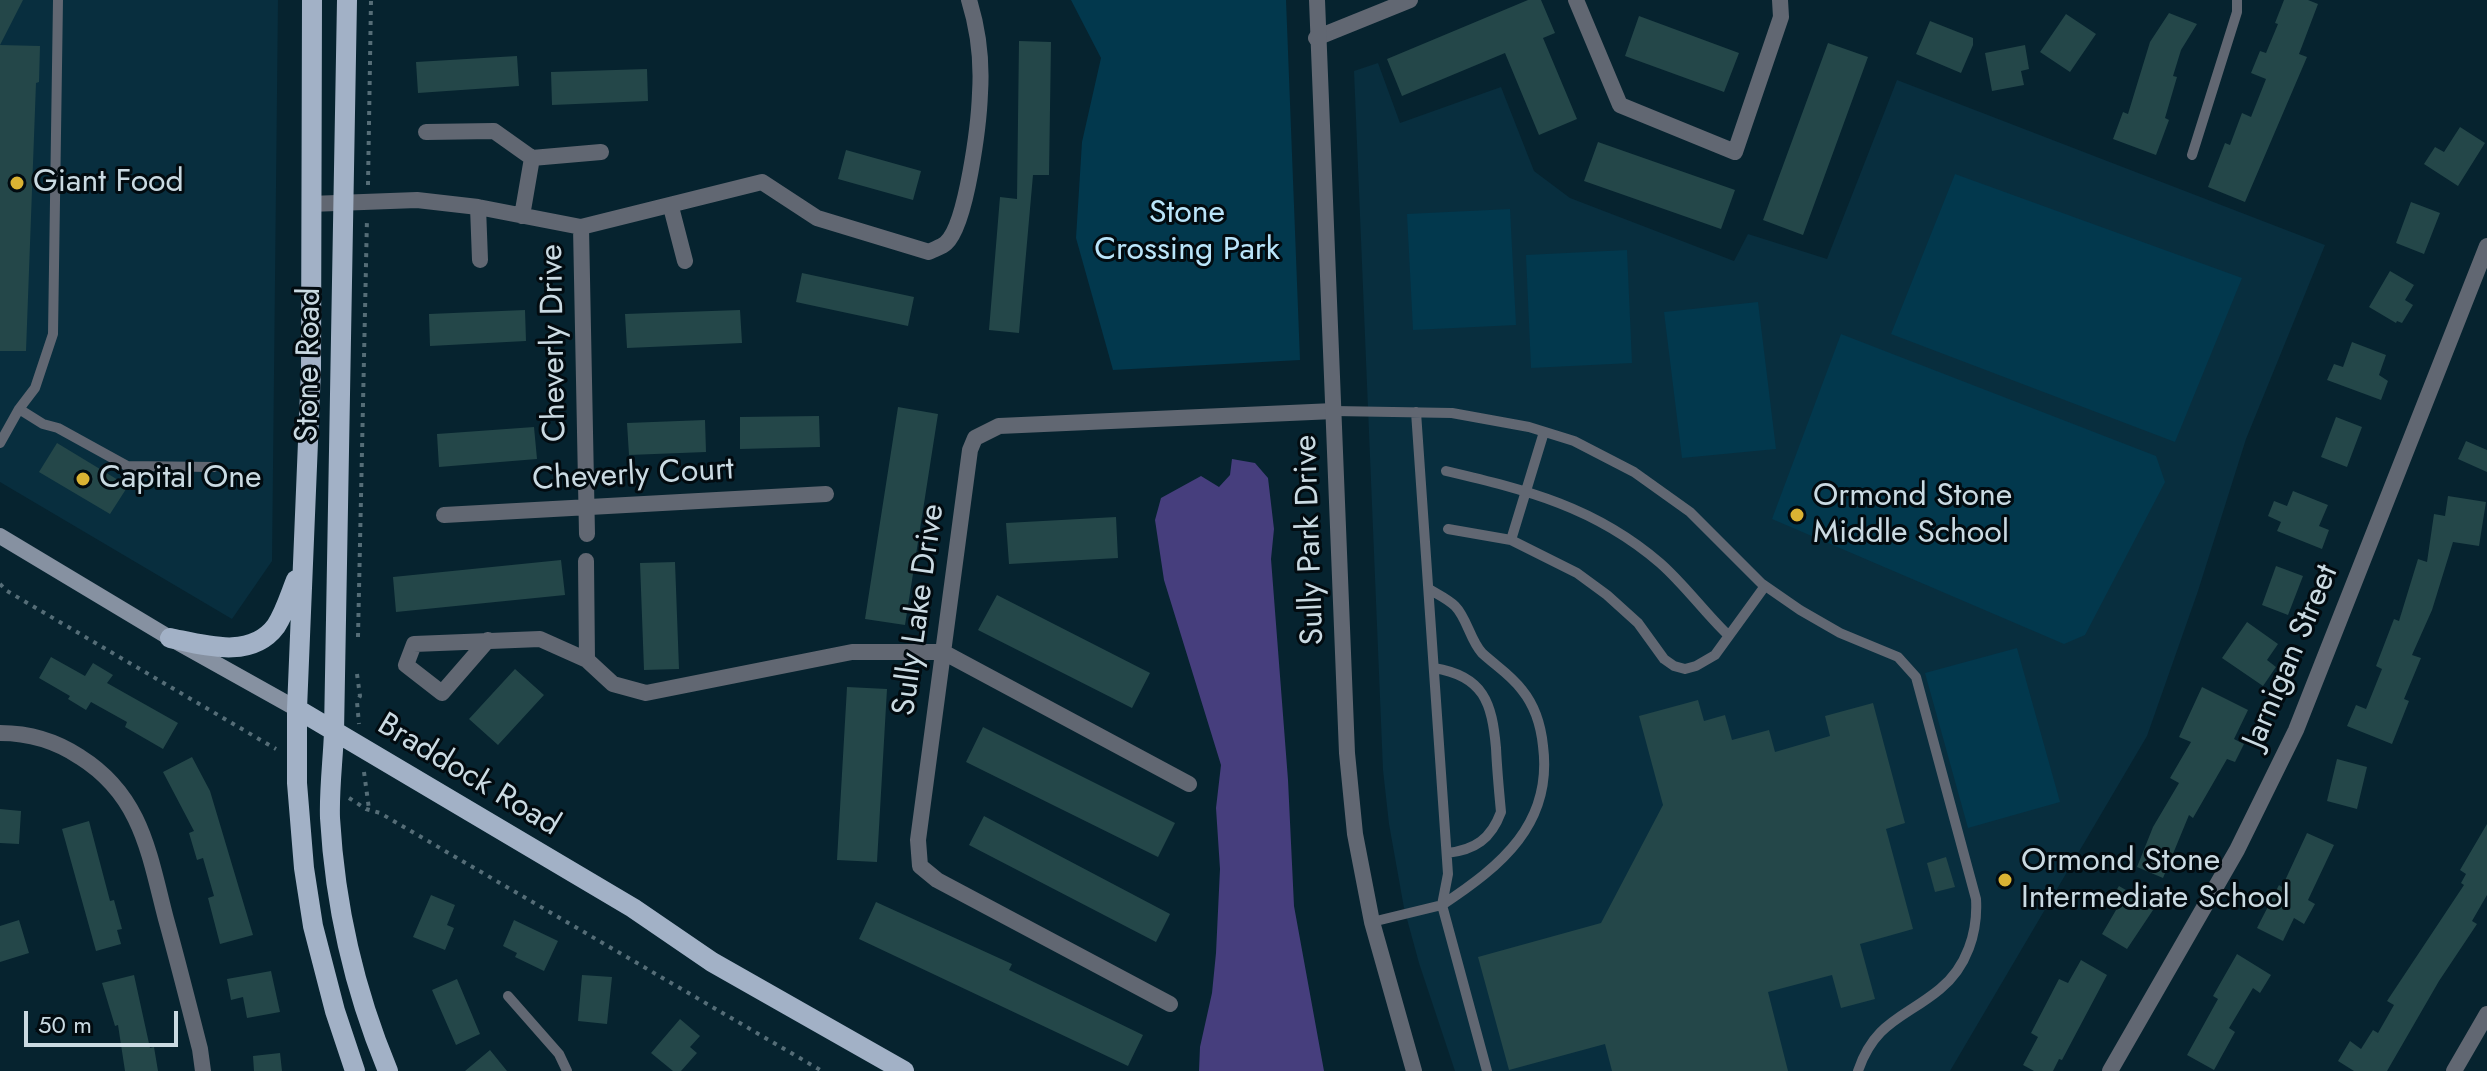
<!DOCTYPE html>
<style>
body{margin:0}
#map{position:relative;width:2487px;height:1071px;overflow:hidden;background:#06232f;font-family:Jost,sans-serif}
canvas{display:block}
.scale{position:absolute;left:24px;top:1011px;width:154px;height:36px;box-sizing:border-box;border:4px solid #cadae2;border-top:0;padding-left:10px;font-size:24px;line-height:28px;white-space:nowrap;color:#cadae2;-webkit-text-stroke:6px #020b10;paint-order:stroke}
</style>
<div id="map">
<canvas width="2487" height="1071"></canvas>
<div class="scale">50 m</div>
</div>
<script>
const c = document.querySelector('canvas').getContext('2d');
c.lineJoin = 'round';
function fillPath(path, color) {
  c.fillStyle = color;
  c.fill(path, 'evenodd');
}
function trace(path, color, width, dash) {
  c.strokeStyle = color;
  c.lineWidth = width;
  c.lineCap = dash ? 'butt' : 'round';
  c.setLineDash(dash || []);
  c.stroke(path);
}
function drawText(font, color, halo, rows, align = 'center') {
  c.font = font + ' Jost,sans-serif';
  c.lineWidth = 6;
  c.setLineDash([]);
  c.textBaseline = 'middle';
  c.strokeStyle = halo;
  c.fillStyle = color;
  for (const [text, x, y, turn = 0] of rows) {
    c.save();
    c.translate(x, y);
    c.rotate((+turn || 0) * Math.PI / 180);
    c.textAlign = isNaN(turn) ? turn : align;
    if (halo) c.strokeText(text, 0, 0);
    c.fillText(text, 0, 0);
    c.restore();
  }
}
fillPath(new Path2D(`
 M0,0H278L272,561L232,619L0,482Z
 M1378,63L1400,123L1501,87L1534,171L1570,198L1734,261L1748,234L1827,259L1897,80L2325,245L2246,439L2198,591L2147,736L1950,1071H1455L1419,963L1404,908L1389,824L1383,770L1354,71Z`), '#082e3e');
fillPath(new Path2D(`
 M1071,0H1286L1300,360L1113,370L1076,238L1082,142L1101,58Z
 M1955,174L2242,278L2175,442L1891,334Z
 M1510,209L1516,325L1413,330L1407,214Z
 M1627,250L1632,363L1531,368L1526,255Z
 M1758,302L1776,449L1682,458L1664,312Z
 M1841,334L2156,456L2165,482L2085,635L2064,644L1772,519Z
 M2017,648L2060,802L1968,828L1925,673Z`), '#02384d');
fillPath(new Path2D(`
 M1232,459L1255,463L1268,478L1274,529L1271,559L1288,780L1294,906L1324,1071H1199L1200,1047L1212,993L1216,953L1220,869L1216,808L1221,765L1164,580L1155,520L1161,498L1201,476L1219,487L1230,475Z`), '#463e7d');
fillPath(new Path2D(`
 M0,0H23L0,45L40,46L39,82L36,83L26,351H0Z
 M1528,0H1541L1555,33L1543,38L1577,119L1539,135L1505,53L1402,96L1387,59Z
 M2284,0H2308L2318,4L2299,54L2307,57L2245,202L2208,187L2225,143L2230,145L2242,113L2251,117L2266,79L2251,73L2260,51L2266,53L2278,24L2275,23Z
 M2169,13L2197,24L2181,50L2173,76L2177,77L2165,118L2169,120L2156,155L2113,139L2123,112L2128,114L2150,42Z
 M2066,14L2096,34L2070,72L2040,52Z
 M1639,16L1739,53L1724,92L1625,56Z
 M1930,21L1973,38V45L1961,73L1916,54Z
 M1019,41L1051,42L1049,175H1033L1019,333L989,330L1000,197L1017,199Z
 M1828,43L1868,57L1803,235L1763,220Z
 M2025,45L2029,69L2021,71L2024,85L1992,91L1985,53Z
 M517,56L519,86L418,93L416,62Z
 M647,69L648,101L552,105L551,72Z
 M2460,127L2485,143L2458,186L2424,164L2435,147L2444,152Z
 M1598,142L1735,190L1721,229L1584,181Z
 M846,150L921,171L913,200L838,179Z
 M2411,202L2440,213L2424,254L2396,243Z
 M2390,271L2414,285L2405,300L2413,305L2402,323L2397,321L2396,323L2369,307Z
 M802,273L914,297L908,326L796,302Z
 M525,310L526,341L430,346L429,314Z
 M740,310L742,343L627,348L625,314Z
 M2352,342L2386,355L2379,375L2388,381L2381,400L2327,380L2334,364L2343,367Z
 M898,407L938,414L905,625L865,619Z
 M819,416L820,447L740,449V417Z
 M2336,417L2362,427L2347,467L2321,457Z
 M705,420L706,452L629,455L627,423Z
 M534,427L537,459L439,467L437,434Z
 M2466,441L2487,450V472L2458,459Z
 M57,443L128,486L110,514L39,472Z
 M2293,491L2328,505L2319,526L2329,530L2322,549L2277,531L2281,522L2268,516L2274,501L2287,506Z
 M2448,496L2486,502L2479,546L2453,542L2432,610L2412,655L2421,658L2404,699L2409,701L2392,744L2347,726L2356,705L2366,709L2382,669L2376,666L2394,619L2399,621L2418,559L2427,562L2434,514L2445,516Z
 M1116,517L1118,558L1009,564L1006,523Z
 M561,560L565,595L396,612L393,577Z
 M675,562L679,669L644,670L640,563Z
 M2276,566L2303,576L2288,615L2262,605Z
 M997,595L1150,673L1132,708L978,630Z
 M2247,622L2278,644L2267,660L2276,667L2263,686L2222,658Z
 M51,657L85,676L93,663L113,675L107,683L178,723L163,749L125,727L127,722L91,702L86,710L68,699L70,696L39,678Z
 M515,669L544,695L498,745L469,719Z
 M847,687L887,689L877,862L837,860Z
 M2202,687L2248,710L2234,739L2244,744L2235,762L2227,759L2193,818L2189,815L2163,878L2137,867L2153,827L2179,783L2170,778L2191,742L2179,737Z
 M1698,700L1704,721L1725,715L1732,740L1769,730L1775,752L1830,736L1825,716L1873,703L1905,823L1886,829L1913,929L1860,944L1875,999L1841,1008L1832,975L1768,992L1788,1071H1612L1605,1044L1509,1070L1478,957L1601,923L1663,805L1639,716Z
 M983,727L1175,823L1158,857L966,762Z
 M192,757L210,791L253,935L220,944L208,898L214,896L203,858L197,860L189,833L194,831L163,772Z
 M2337,759L2367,767L2357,809L2327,801Z
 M0,809L21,811L19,844L0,843Z
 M984,816L1170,914L1156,942L969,845Z
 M89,821L110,901L114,900L122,929L117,930L121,944L96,951L62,829Z
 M2487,824V895L2472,921L2477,924L2439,981L2387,1071H2354L2338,1061L2350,1041L2361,1049L2373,1030L2378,1033L2394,1005L2387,1001L2464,885L2461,883L2466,874L2460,870Z
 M2307,833L2334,845L2308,900L2315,904L2304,924L2294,918L2283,941L2257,928L2279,885L2282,887Z
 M1946,857L1955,887L1935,892L1927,863Z
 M2119,886L2155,907L2127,949L2102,934L2116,910L2107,905Z
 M431,895L455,905L447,925L454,928L445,950L413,937Z
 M876,902L1012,964L1009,970L1143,1035L1128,1066L859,939Z
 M19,920L29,953L0,962V926Z
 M514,920L558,941L544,971L515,957L517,953L503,946Z
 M2237,954L2271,975L2260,993L2253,988L2229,1028L2235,1032L2214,1070L2187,1055L2218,999L2213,996Z
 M2081,960L2107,975L2062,1060L2059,1059L2053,1071H2034L2023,1065L2038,1037L2031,1033L2059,979L2068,983Z
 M271,971L280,1012L247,1018L243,997L231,1000L227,979Z
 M134,975L150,1048L154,1047L158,1071H125L118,1025L115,1026L102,983Z
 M582,975L612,977L607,1024L578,1021Z
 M457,979L480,1034L456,1045L432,990Z
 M680,1019L700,1036L690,1047L697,1053L681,1071H673L651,1053Z
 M490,1050L507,1071H465Z
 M280,1053L282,1071H254L253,1056Z`), '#244749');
trace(new Path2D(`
 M368,185L371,0
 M0,584L7,591L276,749
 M358,637L367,218
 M357,674L360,696L357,702L359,724
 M364,772L369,809
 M349,798L366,809L380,813L822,1071`), '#556d77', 4, [4, 6]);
trace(new Path2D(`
 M2192,155L2237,12V0
 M19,409L43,424L58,428L127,466L214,467
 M1334,411L1452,413L1529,427L1574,441L1634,472L1690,512L1761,583L1800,610L1840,633L1898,657L1916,677L1976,899C1978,932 1967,967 1940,989C1905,1018 1875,1021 1858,1071
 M1416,412L1448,874L1442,905C1501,866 1553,824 1543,746C1541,726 1535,706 1522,690C1511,675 1496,666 1482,653C1470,640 1467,618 1455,606C1448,599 1437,594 1429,589
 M0,443L19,409L35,388L53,334L58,0
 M1446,471C1527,490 1595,507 1660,563C1685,585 1704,612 1728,635
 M1448,529L1511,540L1544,432
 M1511,540L1577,573L1607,595L1638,623L1664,659L1674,666L1685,669L1696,666L1715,655L1765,586
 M1434,668C1484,676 1492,703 1496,748C1497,770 1499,791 1501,812C1491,839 1475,850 1447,853
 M1372,922L1442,905L1487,1071
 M508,996L559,1054L567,1071`), '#616772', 10);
trace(new Path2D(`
 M1576,0L1620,105L1735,152L1781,17L1780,0
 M1316,38L1410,0
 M426,132L494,131L532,158L522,216
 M532,158L601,152
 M310,204L417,200L478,207L581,227L762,182L817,218L929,252C934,249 942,247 946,243C967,224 979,122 980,93C982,62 978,29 969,0
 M478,207L480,260
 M671,207L685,261
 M581,227L587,534
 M444,515L826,494
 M586,561L587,660
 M488,640L442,693L406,665L414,644L540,639L587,660L613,684L646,693L852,652H943L1189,784
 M0,733C29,733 56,741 80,757C142,796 149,854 166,919C178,962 189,1006 200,1049L203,1071
 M1170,1004L937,880L920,866L918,840L970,450L975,438L999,426L1334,411
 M2110,1071L2237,850L2296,730L2487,246
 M2454,1071L2487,1014`), '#616772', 16);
trace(new Path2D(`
 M1317,0L1347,753L1355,834L1372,922L1414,1071`), '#616772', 16);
trace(new Path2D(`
 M0,536L170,638L297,709`), '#8691a1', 16);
trace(new Path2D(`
 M312,0L311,369L297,709V783L304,868L313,926L335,1011L355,1071
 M347,0L334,732C333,760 329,790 330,818C335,905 355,992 388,1071
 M170,638C204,645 251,660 276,626C285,612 290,595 296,580
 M297,709L633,908L712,962L904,1071`), '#a2b1c6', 20);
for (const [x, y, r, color] of [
 [17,183,8,"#dab333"],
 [83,479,8,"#dab333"],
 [1797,515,8,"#dab333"],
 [2005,880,8,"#dab333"]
]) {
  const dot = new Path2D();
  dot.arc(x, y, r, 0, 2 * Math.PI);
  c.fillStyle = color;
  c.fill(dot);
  trace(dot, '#020b10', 3);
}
drawText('32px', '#cadae2', '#020b10', [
 ["Giant Food",33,183],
 ["Capital One",99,479],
 ["Ormond Stone",1813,497],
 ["Middle School",1813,534],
 ["Ormond Stone",2021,862],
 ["Intermediate School",2021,899]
], 'left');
drawText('32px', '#bae5fa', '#020b10', [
 ["Stone",1187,214],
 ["Crossing Park",1187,251]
]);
drawText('32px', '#cadae2', '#020b10', [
 ["Cheverly Drive",555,343,-91],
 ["Stone Road",310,365,-89],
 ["Cheverly Court",633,476,-3],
 ["Sully Park Drive",1311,540,-92],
 ["Sully Lake Drive",920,610,-82],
 ["Jarnigan Street",2292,657,-67],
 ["Braddock Road",468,776,31]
]);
</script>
